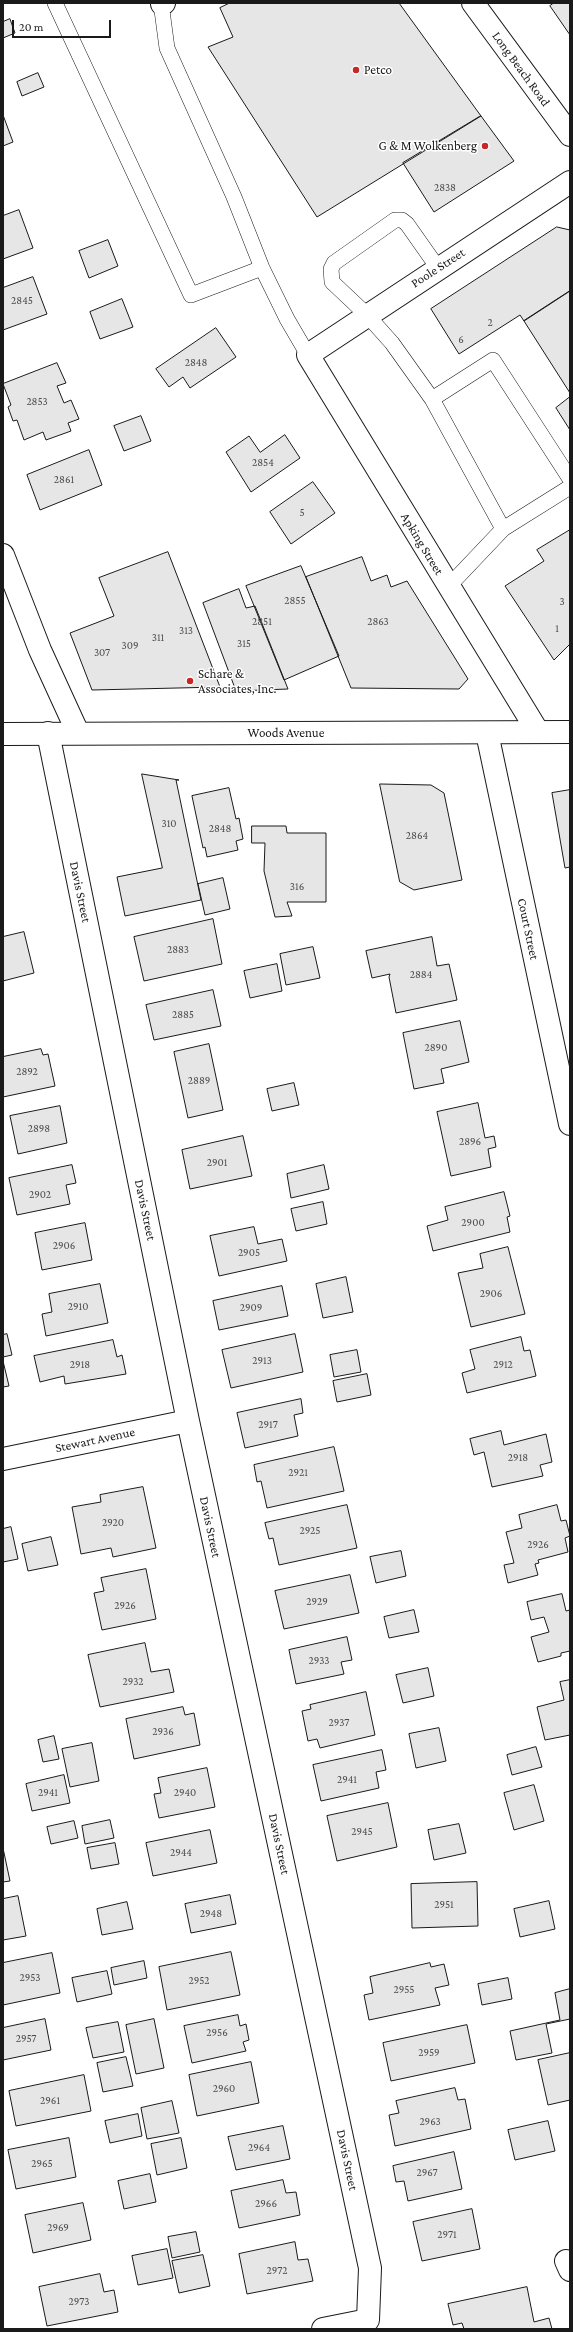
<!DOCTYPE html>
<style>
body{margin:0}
#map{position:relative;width:573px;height:2332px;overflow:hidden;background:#fff;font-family:"Crimson Pro",serif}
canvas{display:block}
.frame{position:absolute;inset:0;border:4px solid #1a1a1a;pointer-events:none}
.scale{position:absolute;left:12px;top:20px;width:99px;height:18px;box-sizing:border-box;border:2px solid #1a1a1a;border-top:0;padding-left:5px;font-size:12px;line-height:14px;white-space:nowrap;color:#1a1a1a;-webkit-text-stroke:3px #fff;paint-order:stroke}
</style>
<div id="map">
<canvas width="573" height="2332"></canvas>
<div class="frame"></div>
<div class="scale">20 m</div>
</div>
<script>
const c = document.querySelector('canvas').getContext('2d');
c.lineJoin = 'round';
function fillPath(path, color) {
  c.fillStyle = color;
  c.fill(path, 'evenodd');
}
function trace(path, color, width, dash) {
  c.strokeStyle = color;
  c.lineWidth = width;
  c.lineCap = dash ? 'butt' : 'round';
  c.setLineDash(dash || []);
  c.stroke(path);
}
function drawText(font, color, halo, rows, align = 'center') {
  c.font = font + ' "Crimson Pro",serif';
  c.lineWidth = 3;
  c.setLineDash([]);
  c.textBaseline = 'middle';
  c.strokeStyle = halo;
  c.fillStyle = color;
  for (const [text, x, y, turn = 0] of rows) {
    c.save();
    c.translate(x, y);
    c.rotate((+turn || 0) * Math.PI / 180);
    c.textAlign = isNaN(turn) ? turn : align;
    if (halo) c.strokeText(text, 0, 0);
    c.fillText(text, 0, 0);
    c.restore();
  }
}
const building = new Path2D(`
 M230,3H399L481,116L317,217L208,47L233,37L220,8Z
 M554,3H570V35L550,6Z
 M10,19L15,33L3,38V22Z
 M38,73L44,87L22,96L17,82Z
 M3,115L13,142L3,146Z
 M481,116L514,161L434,212L403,163Z
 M19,210L33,248L3,259V216Z
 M557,227L570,230V291L524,321L520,315L459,354L431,309Z
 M108,240L118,266L89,278L79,251Z
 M33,277L47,314L3,330V288Z
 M570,291V393L524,321Z
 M122,299L133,327L100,339L90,312Z
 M216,328L236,357L190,388L183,377L169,387L156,369Z
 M57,363L66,383L57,386L64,403L71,400L79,419L68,423L71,431L46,440L43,432L24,440L17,420L13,421L8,407L11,405L3,384Z
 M570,397V430L556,408Z
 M141,416L151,441L124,451L114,426Z
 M285,435L300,458L251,492L226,452L249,436L260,452Z
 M89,450L102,485L40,510L27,475Z
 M313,482L335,513L291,544L270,512Z
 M570,530V644L554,660L505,586L544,561L537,550Z
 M168,552L220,687L92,690L70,633L114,616L99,578Z
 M362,557L371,581L387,575L391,587L407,581L468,679L459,689L351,688L306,577Z
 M301,566L339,656L284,680L246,586Z
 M239,589L246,608L255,606L288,689L236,691L203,603Z
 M142,774L179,780H176L201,900L125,916L117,877L162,868Z
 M380,784L431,785L444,793L462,880L414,890L400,882Z
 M229,788L236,819L239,818L243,839L236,841L238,850L207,857L205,847L203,848L192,796Z
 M570,790V867L565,868L552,793Z
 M252,826H286L287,833H326V902H287L292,916L275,917L264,871L265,843H252Z
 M223,878L230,909L205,915L198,884Z
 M213,919L222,964L144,981L134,937Z
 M24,932L34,973L3,981V937Z
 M432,937L437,966L449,964L457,1000L396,1013L389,977L390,974L372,978L366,951Z
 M313,947L320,978L286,985L280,954Z
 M277,964L282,991L250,998L244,971Z
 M213,990L221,1026L154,1040L146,1005Z
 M460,1021L469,1062L441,1069L444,1083L414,1089L403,1033Z
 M209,1044L223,1110L188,1118L174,1052Z
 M41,1049L43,1055L48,1054L55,1086L3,1097V1057Z
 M294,1083L299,1105L272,1111L267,1089Z
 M478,1103L485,1138L494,1136L496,1147L488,1149L491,1167L451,1176L437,1112Z
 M60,1106L67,1143L18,1154L10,1116Z
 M243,1136L252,1176L190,1189L182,1150Z
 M72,1165L76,1183L66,1185L70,1204L17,1215L9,1178Z
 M324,1165L329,1189L291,1198L287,1174Z
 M504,1192L510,1216L507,1217L510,1232L433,1251L427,1226L448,1220L445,1207Z
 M323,1202L327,1224L296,1231L291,1209Z
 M85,1223L92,1260L42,1270L35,1233Z
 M254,1227L258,1244L282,1239L287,1261L219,1276L210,1236Z
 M508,1247L525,1314L471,1327L458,1273L483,1268L480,1254Z
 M346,1277L353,1312L323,1318L316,1284Z
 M100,1284L108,1323L46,1336L42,1314L52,1312L49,1294Z
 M282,1286L288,1316L219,1330L213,1301Z
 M7,1334L12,1355L3,1357V1335Z
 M295,1334L303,1372L231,1388L222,1350Z
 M521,1337L524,1351L530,1350L536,1376L467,1393L462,1373L475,1369L470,1350Z
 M113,1340L117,1357L122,1355L126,1374L65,1384L64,1376L40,1382L34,1356Z
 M357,1350L361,1372L334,1377L330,1355Z
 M3,1361L9,1386L3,1387Z
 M367,1374L371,1395L337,1402L333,1381Z
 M301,1399L303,1413L294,1415L298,1436L245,1448L237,1413Z
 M501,1431L504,1445L546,1434L552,1462L540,1465L543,1476L492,1487L484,1452L474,1455L470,1439Z
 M334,1447L344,1491L267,1508L261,1481L257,1482L254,1465Z
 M143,1487L156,1548L113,1557L111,1548L81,1554L72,1507L101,1502L100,1495Z
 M347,1505L357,1548L279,1565L273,1538L269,1539L265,1523Z
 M557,1505L561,1521L566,1520L570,1536L565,1538L568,1552L538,1560L539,1563L535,1564L538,1575L508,1583L504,1565L514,1563L506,1532L522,1528L519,1515Z
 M11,1527L18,1559L3,1562V1529Z
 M51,1537L58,1565L28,1571L22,1544Z
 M401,1551L406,1576L376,1583L370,1557Z
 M146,1569L156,1619L102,1630L94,1593L104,1591L101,1578Z
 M350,1575L359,1613L284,1629L275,1591Z
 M562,1594L566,1611L570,1610V1651L561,1653V1656L538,1662L531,1637L549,1632L544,1617L531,1620L527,1602Z
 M414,1610L419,1632L389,1638L384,1617Z
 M347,1637L352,1660L341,1662L344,1674L296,1684L289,1650Z
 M145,1643L151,1672L169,1669L174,1692L100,1707L88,1655Z
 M428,1668L434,1696L403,1703L396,1675Z
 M570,1680V1735L545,1740L537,1707L564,1700L560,1682Z
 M366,1692L375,1735L320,1748L317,1739L308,1741L302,1711L311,1709L310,1705Z
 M183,1707L185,1715L194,1713L200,1745L134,1759L126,1719Z
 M439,1728L446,1761L416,1768L409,1734Z
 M54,1736L59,1759L43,1762L38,1740Z
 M92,1743L99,1781L70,1787L62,1749Z
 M536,1747L542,1767L512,1775L507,1755Z
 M382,1750L386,1770L376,1772L379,1788L321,1801L313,1765Z
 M207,1768L215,1807L159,1818L154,1794L161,1793L158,1778Z
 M64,1775L70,1803L32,1811L26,1784Z
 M534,1785L544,1821L514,1830L504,1793Z
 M388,1803L397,1847L337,1861L327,1816Z
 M110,1820L114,1838L85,1844L82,1826Z
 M74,1821L78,1838L51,1844L47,1827Z
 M459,1824L466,1853L434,1860L428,1830Z
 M210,1830L217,1863L153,1876L146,1843Z
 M115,1843L119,1864L91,1869L87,1848Z
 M3,1848L10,1881L3,1882Z
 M477,1882L478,1926L412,1928L411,1884Z
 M230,1895L236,1924L191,1933L185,1904Z
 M18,1896L26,1936L3,1940V1899Z
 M549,1901L555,1929L520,1937L514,1909Z
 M127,1902L133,1929L102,1935L97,1909Z
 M231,1952L240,1995L167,2010L159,1967Z
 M52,1953L60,1993L3,2005V1963Z
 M144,1961L147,1978L114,1985L111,1968Z
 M430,1963L431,1967L444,1964L449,1985L435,1988L440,2005L369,2020L364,1995L373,1993L370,1977Z
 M107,1971L112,1994L77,2002L72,1978Z
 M508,1978L512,1999L482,2005L478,1984Z
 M570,1989V2019L546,2024L552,2053L516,2060L510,2031L560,2020L555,1993Z
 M238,2015L240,2026L246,2024L249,2040L243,2042L246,2051L192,2063L184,2026Z
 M45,2019L51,2050L3,2060V2028Z
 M154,2019L164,2068L136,2074L126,2025Z
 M118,2022L124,2052L93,2058L86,2028Z
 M467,2025L475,2063L391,2081L383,2043Z
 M570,2053V2100L548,2105L538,2060Z
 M126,2057L133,2086L103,2092L97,2063Z
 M251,2062L259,2103L197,2116L189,2075Z
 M84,2075L91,2111L16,2126L9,2091Z
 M455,2088L458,2100L465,2099L471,2129L395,2146L389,2115L399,2113L396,2101Z
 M172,2101L179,2133L147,2139L141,2108Z
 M138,2114L142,2136L110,2143L105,2121Z
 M548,2121L555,2151L515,2160L508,2130Z
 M283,2126L290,2159L236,2170L228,2137Z
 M69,2138L76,2177L16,2189L8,2150Z
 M181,2138L187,2168L157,2175L151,2144Z
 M454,2152L462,2189L408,2201L404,2181L396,2182L393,2166Z
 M150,2174L156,2202L124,2209L118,2181Z
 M283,2180L286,2193L296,2192L300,2215L239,2228L231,2191Z
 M83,2203L91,2240L33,2253L25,2215Z
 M472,2209L480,2249L422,2261L413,2222Z
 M196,2232L200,2252L172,2258L168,2237Z
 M295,2242L298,2260L308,2259L313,2281L247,2294L239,2254Z
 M167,2249L173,2278L138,2285L132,2256Z
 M203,2255L210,2286L179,2293L172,2261Z
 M100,2274L104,2292L114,2290L118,2312L47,2326L39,2287Z
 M527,2287L534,2322L549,2318L552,2329H464L462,2323L453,2325L448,2304Z`);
fillPath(building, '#e6e6e6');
trace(building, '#1a1a1a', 1);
const lane = new Path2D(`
 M55,3L191,295L262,268
 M161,3L167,48L234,197L262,268L287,319L308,355
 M438,268L407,224L402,220H395L334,263L331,269L332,282L367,315L392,343L432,399L503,529L448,587
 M432,399L493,360L570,479
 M503,529L570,487`);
const street = new Path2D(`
 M162,4L164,3
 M3,555L40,650L78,733
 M538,732L308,355L570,182
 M48,733L188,1421L370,2268L368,2320L323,2329
 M487,733L570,1124
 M3,1459L188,1421
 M566,2261L570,2270`);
const secondary = new Path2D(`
 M3,734L570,732`);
const primary = new Path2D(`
 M473,3L570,135`);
trace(lane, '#1a1a1a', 16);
trace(street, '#1a1a1a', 24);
trace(secondary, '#1a1a1a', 24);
trace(primary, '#1a1a1a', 24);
trace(lane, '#fff', 15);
trace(street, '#fff', 22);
trace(secondary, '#fff', 22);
trace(primary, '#fff', 22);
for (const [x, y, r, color] of [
 [356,70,4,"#c62828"],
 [485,146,4,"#c62828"],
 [190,681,4,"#c62828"]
]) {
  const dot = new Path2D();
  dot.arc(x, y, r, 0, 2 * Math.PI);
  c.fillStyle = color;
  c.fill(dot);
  trace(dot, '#fff', 1.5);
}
drawText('11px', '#4d4d4d', null, [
 ["2838",445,188],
 ["2845",22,301],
 ["2",490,323],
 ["6",461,340],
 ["2848",196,363],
 ["2853",37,402],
 ["2854",263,463],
 ["2861",64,480],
 ["5",302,513],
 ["2855",295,601],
 ["3",562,602],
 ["2851",262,622],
 ["2863",378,622],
 ["1",557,629],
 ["313",186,631],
 ["311",158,638],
 ["315",244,644],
 ["309",130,646],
 ["307",102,653],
 ["310",169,824],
 ["2848",220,829],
 ["2864",417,836],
 ["316",297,887],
 ["2883",178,950],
 ["2884",421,975],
 ["2885",183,1015],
 ["2890",436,1048],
 ["2892",27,1072],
 ["2889",199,1081],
 ["2898",39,1129],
 ["2896",470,1142],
 ["2901",217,1163],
 ["2902",40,1195],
 ["2900",473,1223],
 ["2906",64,1246],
 ["2905",249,1253],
 ["2906",491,1294],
 ["2910",78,1307],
 ["2909",251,1308],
 ["2913",262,1361],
 ["2918",80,1365],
 ["2912",503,1365],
 ["2917",268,1425],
 ["2918",518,1458],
 ["2921",298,1473],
 ["2920",113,1523],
 ["2925",310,1531],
 ["2926",538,1545],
 ["2929",317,1602],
 ["2926",125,1606],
 ["2933",319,1661],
 ["2932",133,1682],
 ["2937",339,1723],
 ["2936",163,1732],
 ["2941",347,1780],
 ["2941",48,1793],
 ["2940",185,1793],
 ["2945",362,1832],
 ["2944",181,1853],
 ["2951",444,1905],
 ["2948",211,1914],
 ["2953",30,1978],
 ["2952",199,1981],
 ["2955",404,1990],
 ["2956",217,2033],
 ["2957",26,2039],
 ["2959",429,2053],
 ["2960",224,2089],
 ["2961",50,2101],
 ["2963",430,2122],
 ["2964",259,2148],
 ["2965",42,2164],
 ["2967",427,2173],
 ["2966",266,2204],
 ["2969",58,2228],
 ["2971",447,2235],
 ["2972",277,2271],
 ["2973",79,2302]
]);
drawText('13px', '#1a1a1a', '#fff', [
 ["Long Beach Road",521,69,54],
 ["Poole Street",438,268,-33],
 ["Apking Street",422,544,59],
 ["Woods Avenue",286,733],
 ["Davis Street",80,892,78],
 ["Court Street",528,929,78],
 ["Davis Street",145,1210,78],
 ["Stewart Avenue",95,1440,-12],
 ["Davis Street",210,1527,78],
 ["Davis Street",279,1844,78],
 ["Davis Street",347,2160,78]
]);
drawText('13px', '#1a1a1a', '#fff', [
 ["Petco",364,70],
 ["G & M Wolkenberg",477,146,"right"],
 ["Schare &",198,674],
 ["Associates, Inc.",198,689]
], 'left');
</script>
